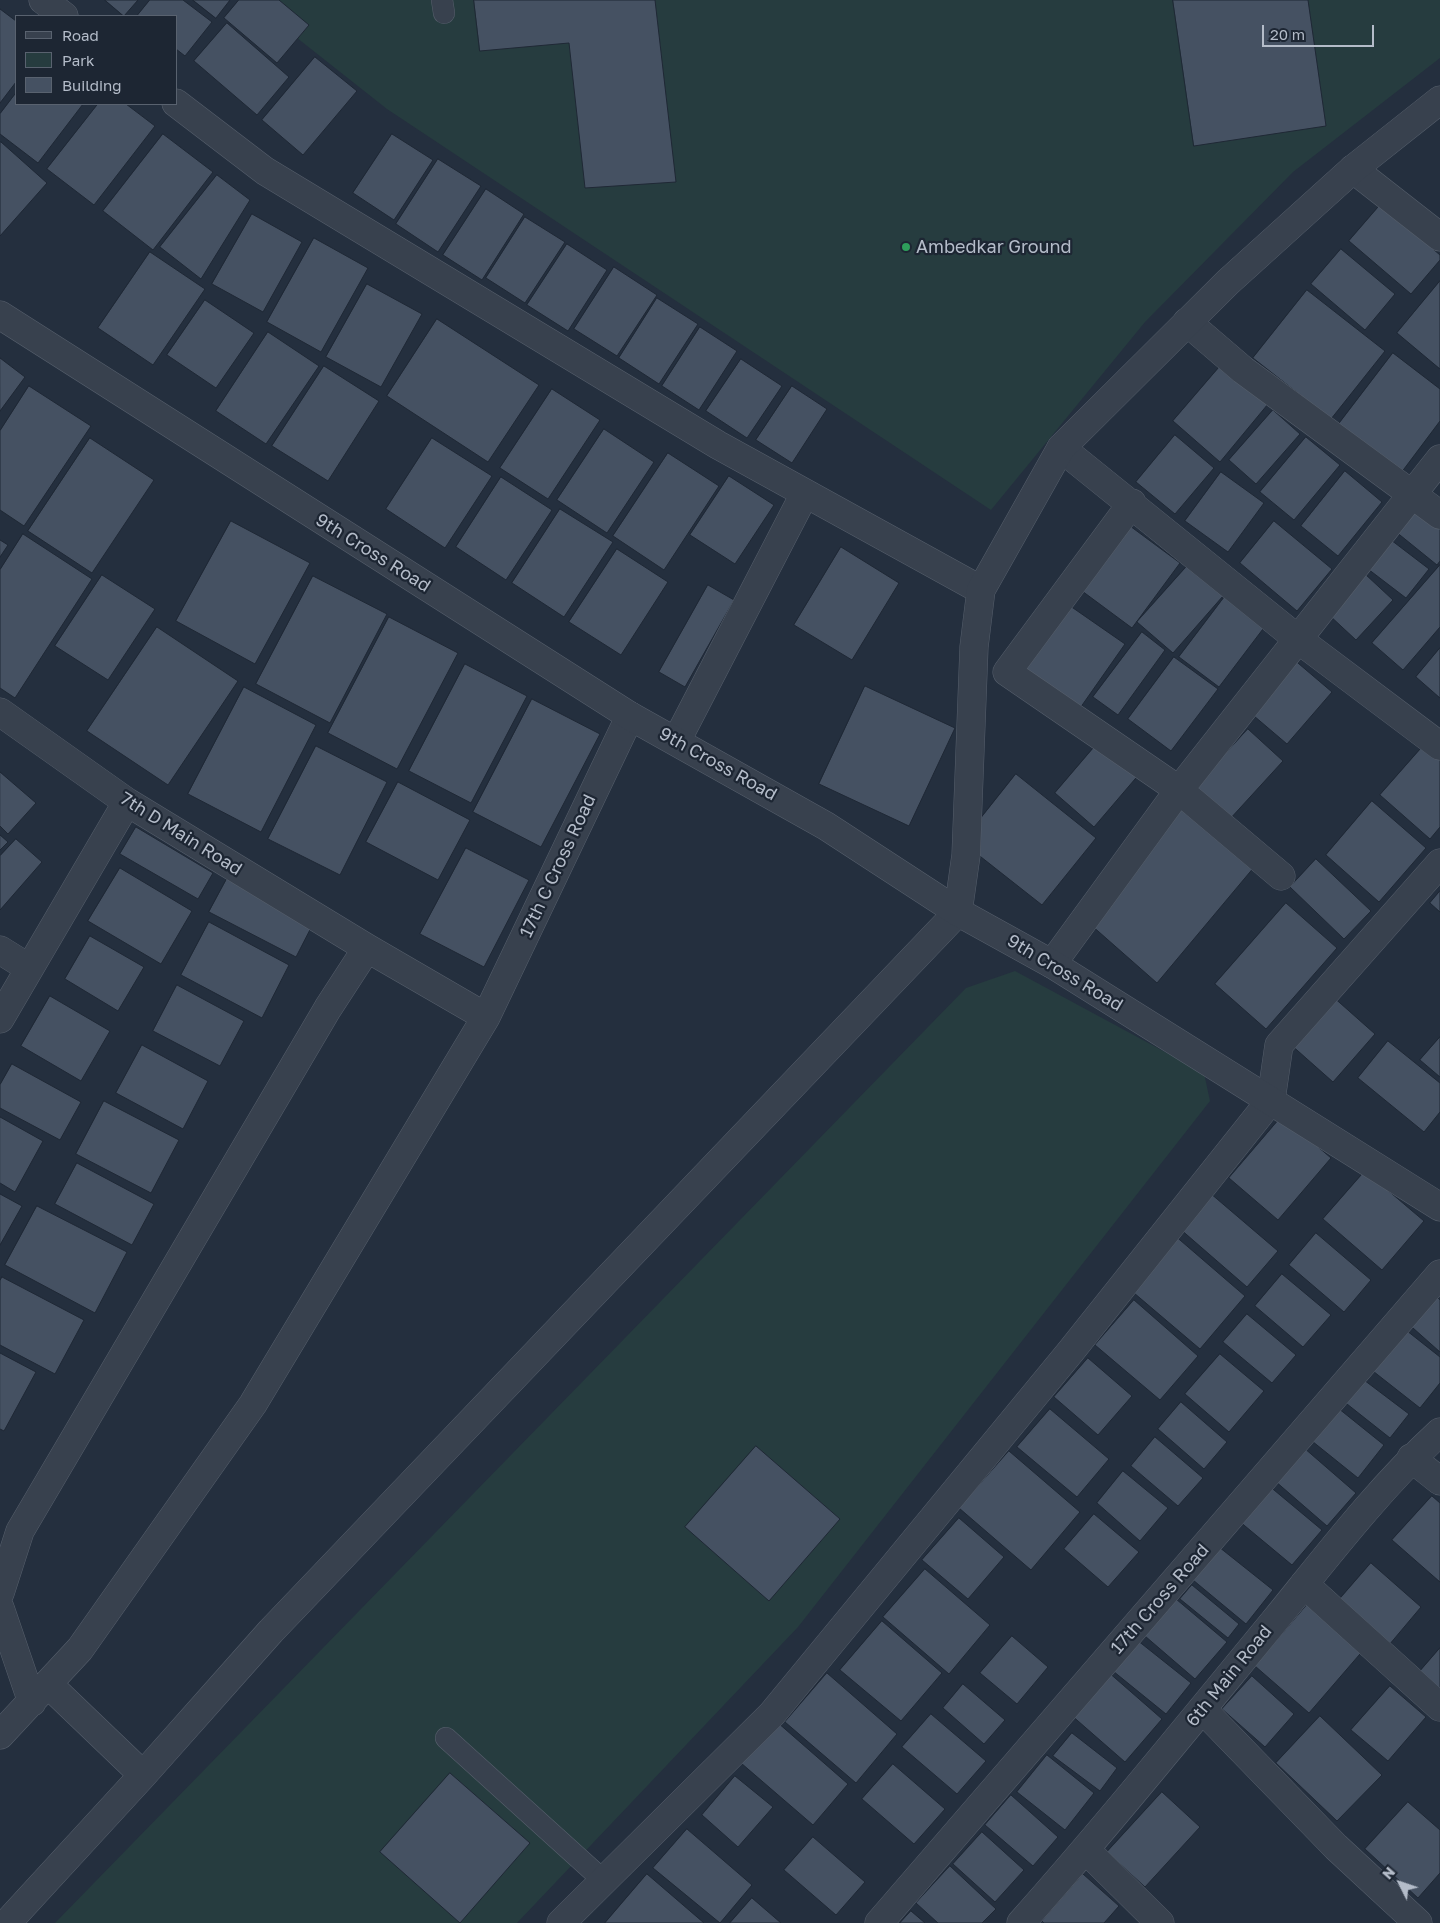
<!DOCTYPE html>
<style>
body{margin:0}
#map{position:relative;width:1440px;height:1923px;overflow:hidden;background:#242f3e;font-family:"Golos Text",sans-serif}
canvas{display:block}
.legend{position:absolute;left:15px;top:15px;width:162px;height:90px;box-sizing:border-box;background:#1d2633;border:1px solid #59626f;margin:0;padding:6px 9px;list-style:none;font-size:15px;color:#b4bcc9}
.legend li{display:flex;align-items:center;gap:10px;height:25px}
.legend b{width:25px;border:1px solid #59626f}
.north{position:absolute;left:1375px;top:1858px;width:50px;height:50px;-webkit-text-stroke:4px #1d2633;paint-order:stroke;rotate:311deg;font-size:14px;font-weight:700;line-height:20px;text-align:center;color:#b4bcc9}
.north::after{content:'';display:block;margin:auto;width:18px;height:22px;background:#b4bcc9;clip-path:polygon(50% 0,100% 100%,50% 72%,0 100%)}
.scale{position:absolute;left:1262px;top:25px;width:112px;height:22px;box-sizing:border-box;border:2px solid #b4bcc9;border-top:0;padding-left:6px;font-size:15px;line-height:18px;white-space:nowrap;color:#b4bcc9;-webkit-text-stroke:4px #1d2633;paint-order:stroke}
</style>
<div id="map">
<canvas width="1440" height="1923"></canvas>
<ul class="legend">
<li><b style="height:6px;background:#38414e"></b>Road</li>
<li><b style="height:14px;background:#263c3f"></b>Park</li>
<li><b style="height:14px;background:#455162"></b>Building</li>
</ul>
<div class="north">N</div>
<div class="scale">20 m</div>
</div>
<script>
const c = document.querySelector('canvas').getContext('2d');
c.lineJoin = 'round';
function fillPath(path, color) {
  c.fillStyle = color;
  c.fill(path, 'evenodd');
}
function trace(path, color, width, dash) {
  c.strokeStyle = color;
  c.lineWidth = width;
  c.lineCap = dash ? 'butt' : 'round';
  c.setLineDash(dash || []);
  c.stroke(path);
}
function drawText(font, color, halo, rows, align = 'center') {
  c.font = font + ' "Golos Text",sans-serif';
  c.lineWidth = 4.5;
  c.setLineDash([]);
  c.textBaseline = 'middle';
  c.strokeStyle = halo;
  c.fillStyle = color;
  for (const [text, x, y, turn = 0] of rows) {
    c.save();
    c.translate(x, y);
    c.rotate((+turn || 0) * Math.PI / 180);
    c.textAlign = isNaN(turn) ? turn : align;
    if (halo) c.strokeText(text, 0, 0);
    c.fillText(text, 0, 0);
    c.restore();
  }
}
fillPath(new Path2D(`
 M249,0H1440V58L1293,172L1145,322L991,510L387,109Z
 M1015,971L1204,1073L1210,1101L798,1627L517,1923H55L966,988Z`), '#263c3f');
const building = new Path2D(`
 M105,0H138L124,16Z
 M150,0H183L212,22L185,56L176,49V16H137Z
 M193,0H230L216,18Z
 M239,0H279L309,25L277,63L224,18Z
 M474,0H655L676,182L585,188L569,43L480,51Z
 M1173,0H1308L1326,126L1194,146Z
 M0,9L16,21V82L0,103Z
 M227,23L289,77L257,115L194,61Z
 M315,57L357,91L303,155L262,120Z
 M16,93V104H83L38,163L0,134V114Z
 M98,104H126L155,126L94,205L47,169Z
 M163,134L213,172L153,250L103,211Z
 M392,134L433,160L394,220L353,193Z
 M1,142L47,183L0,236V143Z
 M438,159L481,186L438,252L396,224Z
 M217,175L250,200L201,279L160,247Z
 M486,189L524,214L482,280L443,255Z
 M1381,204L1440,255V260L1411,294L1349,241Z
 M252,214L302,242L263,312L212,284Z
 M525,217L565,242L525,303L486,278Z
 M314,238L368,268L321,352L267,322Z
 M567,244L607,270L568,331L527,305Z
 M1341,249L1395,294L1365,330L1311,284Z
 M150,252L205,289L153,365L98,328Z
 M614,267L657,295L617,356L574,329Z
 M1440,281V369L1397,333Z
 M367,284L422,314L381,387L326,357Z
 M1307,290L1385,351L1331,419L1253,358Z
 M657,298L698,324L659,384L619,358Z
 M205,300L254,333L216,388L167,355Z
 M437,319L539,385L488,462L387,396Z
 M700,327L737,351L699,410L662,386Z
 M268,332L319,366L266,444L216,411Z
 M1393,353L1440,389V421L1401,473L1338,425Z
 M0,358L25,377L0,411Z
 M741,359L782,386L747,438L706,411Z
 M1222,364L1268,404L1220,462L1173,421Z
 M324,366L379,401L328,481L272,446Z
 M29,386L91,426L24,526L0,510V431Z
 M792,386L827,409L792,463L756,440Z
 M552,389L600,420L548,499L500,468Z
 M1273,410L1300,434L1256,484L1229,460Z
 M604,429L654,462L607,533L557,500Z
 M1175,435L1214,468L1175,514L1136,482Z
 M1306,437L1340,465L1294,520L1260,492Z
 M90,438L154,480L92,573L28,531Z
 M432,438L492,476L445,548L386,509Z
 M668,453L719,486L664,570L613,536Z
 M1345,471L1382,502L1338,556L1301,526Z
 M1221,472L1264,503L1228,552L1185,521Z
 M729,476L774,505L735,564L690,535Z
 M501,477L552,510L506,580L456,547Z
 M1416,506L1440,526V561L1437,565L1395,531Z
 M560,509L613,542L564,617L512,583Z
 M231,521L310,563L255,664L176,621Z
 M1274,521L1332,569L1297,611L1240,563Z
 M1126,523L1180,563L1132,628L1078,588Z
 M23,534L92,579L15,698L0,688V570Z
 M0,540L8,545L0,557Z
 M1391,540L1429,569L1406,598L1368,569Z
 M841,547L899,583L852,660L794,625Z
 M617,549L668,582L621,655L569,622Z
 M1188,565L1223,596L1173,653L1137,622Z
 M1440,565V627L1403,670L1372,643Z
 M1365,574L1393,600L1356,640L1328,614Z
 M102,575L155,609L108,680L55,646Z
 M313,576L387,614L330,723L256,684Z
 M708,585L734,600L685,687L659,672Z
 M1229,591L1269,621L1219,687L1179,657Z
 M1063,601L1125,644L1078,711L1017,669Z
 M389,617L458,653L397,769L328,733Z
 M157,627L238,681L168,785L87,731Z
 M1142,632L1165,650L1118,715L1093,697Z
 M1440,648V698L1416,677Z
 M1174,657L1218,689L1171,751L1128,719Z
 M1292,658L1332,692L1287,744L1247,710Z
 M465,664L527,696L471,803L409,771Z
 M865,686L955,728L909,826L819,784Z
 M244,687L316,725L261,832L188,794Z
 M532,699L600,734L541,847L473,812Z
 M1248,729L1283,761L1229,820L1194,788Z
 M1102,738L1141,772L1094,827L1055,793Z
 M1424,745L1440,759V827L1430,839L1380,795Z
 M316,746L387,782L340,875L268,839Z
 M0,772L36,803L8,834L0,826Z
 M1016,774L1096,838L1042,905L962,842Z
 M398,782L470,820L438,880L366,842Z
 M1372,801L1426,848L1379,902L1326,855Z
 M1174,802L1255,866L1157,983L1082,917Z
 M136,827L213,873L198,899L120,854Z
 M0,835L8,842L0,850Z
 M16,839L42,862L0,910V856Z
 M466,848L529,880L484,967L420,934Z
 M1316,859L1371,911L1344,939L1290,887Z
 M120,868L192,911L161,964L88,921Z
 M230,873L316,918L296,957L209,912Z
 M1440,891V912L1430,903Z
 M1286,903L1337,948L1266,1029L1215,984Z
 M209,922L289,965L262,1018L181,975Z
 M90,936L144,967L118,1011L65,979Z
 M177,985L244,1021L220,1066L153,1031Z
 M1331,995L1375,1034L1333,1082L1289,1043Z
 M50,996L110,1031L81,1081L21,1046Z
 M1440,1037V1077L1420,1060Z
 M1388,1041L1440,1083V1112L1424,1132L1358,1078Z
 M142,1045L208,1081L183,1129L116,1093Z
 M12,1064L81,1102L60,1140L0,1108V1085Z
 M104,1101L179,1140L151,1193L76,1154Z
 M1282,1116L1331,1158L1278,1220L1229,1178Z
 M0,1117L43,1141L15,1192L0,1183Z
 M77,1163L154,1204L132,1245L55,1204Z
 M1365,1171L1424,1221L1382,1270L1323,1219Z
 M1210,1193L1278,1251L1247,1287L1179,1228Z
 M0,1194L22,1206L0,1245Z
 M37,1206L127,1252L95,1313L5,1265Z
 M1316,1233L1371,1280L1344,1312L1289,1265Z
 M1173,1234L1245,1296L1200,1349L1127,1287Z
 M1282,1274L1331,1315L1303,1347L1255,1306Z
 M2,1277L84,1320L55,1374L0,1345V1281Z
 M1430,1290L1440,1300V1352L1404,1320Z
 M1134,1300L1198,1356L1160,1400L1095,1345Z
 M1247,1314L1296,1355L1272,1383L1223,1342Z
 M1397,1323L1440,1357V1383L1420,1408L1364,1364Z
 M0,1353L36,1372L4,1431L0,1429Z
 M1220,1354L1264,1391L1229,1432L1185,1394Z
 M1088,1358L1132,1396L1098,1435L1054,1397Z
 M1360,1377L1409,1414L1390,1438L1342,1400Z
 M1328,1400L1384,1445L1358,1478L1302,1433Z
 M1181,1402L1227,1442L1204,1469L1158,1429Z
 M1050,1409L1109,1459L1077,1497L1017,1447Z
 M1155,1437L1203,1478L1178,1506L1131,1466Z
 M1296,1441L1356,1493L1327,1526L1267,1474Z
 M756,1446L840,1519L769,1601L685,1527Z
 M1009,1451L1080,1512L1031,1570L959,1508Z
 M1123,1471L1168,1508L1140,1541L1097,1503Z
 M1268,1485L1322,1530L1292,1565L1239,1521Z
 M1432,1496L1440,1503V1582L1392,1540Z
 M1094,1514L1139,1552L1108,1587L1064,1549Z
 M959,1518L1004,1557L968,1599L922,1560Z
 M1219,1547L1273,1590L1246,1624L1193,1580Z
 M1371,1563L1421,1607L1389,1645L1338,1601Z
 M925,1569L990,1625L949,1674L883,1617Z
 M1192,1585L1239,1624L1228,1638L1180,1599Z
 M1176,1599L1227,1642L1195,1679L1145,1636Z
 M1311,1600L1366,1647L1309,1713L1255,1666Z
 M882,1621L942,1673L901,1721L840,1670Z
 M1012,1636L1048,1667L1017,1704L980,1673Z
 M1137,1640L1191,1683L1166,1714L1113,1671Z
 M1440,1648V1699L1415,1677Z
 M1107,1671L1162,1719L1125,1762L1070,1714Z
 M827,1673L897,1734L856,1783L785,1722Z
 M1252,1676L1294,1714L1265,1747L1222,1709Z
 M963,1684L1005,1720L984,1744L943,1708Z
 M1390,1686L1426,1717L1388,1761L1351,1730Z
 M931,1714L986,1761L957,1794L902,1747Z
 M1320,1716L1382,1775L1337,1821L1276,1763Z
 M777,1722L848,1784L813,1825L741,1763Z
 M1072,1733L1117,1768L1100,1791L1053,1756Z
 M1047,1755L1094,1793L1065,1830L1017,1792Z
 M893,1764L945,1809L914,1844L862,1799Z
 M450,1773L530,1843L460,1923L380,1852Z
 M735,1776L773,1807L738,1847L702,1815Z
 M1162,1792L1200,1827L1145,1887L1107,1852Z
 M1011,1795L1058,1837L1033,1866L985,1825Z
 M1408,1802L1440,1830V1873L1418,1898L1365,1849Z
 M687,1829L752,1885L720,1923L653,1868Z
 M982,1832L1024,1870L995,1902L953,1864Z
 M813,1837L865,1882L836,1915L784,1870Z
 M950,1866L996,1909L982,1923H938L916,1903Z
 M647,1874L704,1923H605Z
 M1083,1874L1119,1906L1104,1923H1044L1042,1921Z
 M752,1898L781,1923H730Z
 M911,1911L925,1923H900Z`);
fillPath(building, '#455162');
trace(building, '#1f2835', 1);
const service = new Path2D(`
 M442,0L444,13
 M446,1738L604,1881`);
const minor = new Path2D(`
 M43,0L64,16
 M176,103L265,171L718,445L981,590
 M1353,169L1440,237
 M1187,322L1243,370L1440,515
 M1061,448L1299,640L1440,746
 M1132,503L1007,672L1179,790L1281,876
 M0,712L127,802L367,948L486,1017
 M677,740L805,493
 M0,950L29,968
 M1052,964L1179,790L1440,459
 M0,1019L127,802
 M1411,1458L1440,1481
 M1304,1584L1440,1707
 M0,1593L20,1531L328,1008L367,948
 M0,1608L32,1702
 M48,1684L143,1775
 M1202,1709L1336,1847L1418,1923
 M0,1735L80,1649L253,1404L486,1017L630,716
 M1086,1850L1160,1923
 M7,1923L143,1775L271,1631L958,912
 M561,1923L772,1714L1071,1351L1271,1100L1279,1045L1440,863
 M879,1923L1440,1274
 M1021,1923C1109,1824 1192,1721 1276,1619C1328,1555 1379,1488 1440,1432`);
const tertiary = new Path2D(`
 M0,315L630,716L826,826L958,912L1052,964L1440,1207
 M958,912L966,855L974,647L981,590L1061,448L1228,282L1353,169L1440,100`);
trace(service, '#565f6c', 22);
trace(minor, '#565f6c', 29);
trace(tertiary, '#565f6c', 29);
trace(service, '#38414e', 21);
trace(minor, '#38414e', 28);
trace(tertiary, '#38414e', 28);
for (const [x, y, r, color] of [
 [906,247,5,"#2e9e5b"]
]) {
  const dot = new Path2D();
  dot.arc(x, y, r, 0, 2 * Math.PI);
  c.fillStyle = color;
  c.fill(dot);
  trace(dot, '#1d2633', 2);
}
drawText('18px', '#b4bcc9', '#1d2633', [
 ["Ambedkar Ground",916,247]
], 'left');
drawText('18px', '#b4bcc9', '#1d2633', [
 ["9th Cross Road",373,553,32],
 ["9th Cross Road",718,764,29],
 ["7th D Main Road",181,834,32],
 ["17th C Cross Road",558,866,-65],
 ["9th Cross Road",1065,973,31],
 ["17th Cross Road",1160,1599,-49],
 ["6th Main Road",1229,1676,-51]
]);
</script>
